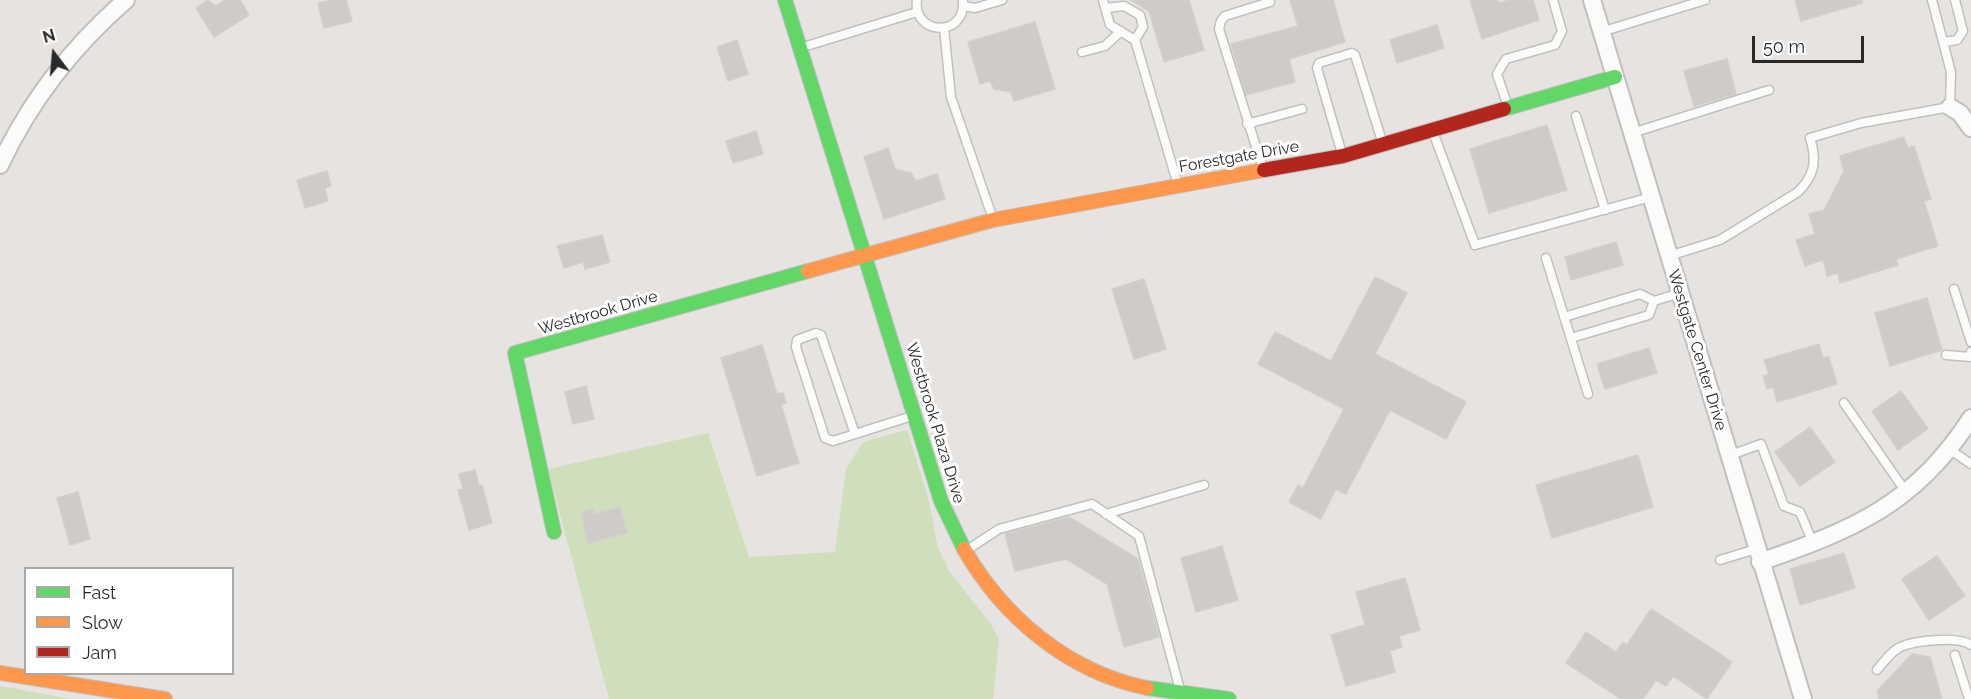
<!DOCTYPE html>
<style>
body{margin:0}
#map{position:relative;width:1971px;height:699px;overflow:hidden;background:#e7e3e0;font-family:Raleway,sans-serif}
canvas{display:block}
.legend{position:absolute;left:24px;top:567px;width:210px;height:108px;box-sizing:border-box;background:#fff;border:2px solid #a9a9a9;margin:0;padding:8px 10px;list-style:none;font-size:18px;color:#292929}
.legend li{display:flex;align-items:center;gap:12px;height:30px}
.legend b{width:30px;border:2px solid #a9a9a9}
.north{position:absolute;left:24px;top:24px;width:60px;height:60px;-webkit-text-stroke:4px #fff;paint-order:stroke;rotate:344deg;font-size:16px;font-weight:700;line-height:24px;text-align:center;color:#292929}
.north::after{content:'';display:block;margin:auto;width:21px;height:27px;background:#292929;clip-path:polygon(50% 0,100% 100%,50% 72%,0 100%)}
.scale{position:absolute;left:1752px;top:36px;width:112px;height:27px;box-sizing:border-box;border:3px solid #292929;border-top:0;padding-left:8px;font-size:18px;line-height:21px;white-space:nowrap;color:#292929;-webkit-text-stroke:4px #fff;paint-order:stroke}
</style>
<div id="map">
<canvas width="1971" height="699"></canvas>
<ul class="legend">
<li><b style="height:8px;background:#63d668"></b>Fast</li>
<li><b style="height:8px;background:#ff974d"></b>Slow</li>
<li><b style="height:8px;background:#b3261e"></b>Jam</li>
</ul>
<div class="north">N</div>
<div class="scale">50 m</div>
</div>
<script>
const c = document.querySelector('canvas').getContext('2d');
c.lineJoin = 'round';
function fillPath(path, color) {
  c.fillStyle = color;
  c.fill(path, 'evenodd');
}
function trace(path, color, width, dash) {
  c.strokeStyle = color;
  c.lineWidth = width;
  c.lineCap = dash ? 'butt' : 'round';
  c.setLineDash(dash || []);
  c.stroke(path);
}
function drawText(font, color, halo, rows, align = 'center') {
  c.font = font + ' Raleway,sans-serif';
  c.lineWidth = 6;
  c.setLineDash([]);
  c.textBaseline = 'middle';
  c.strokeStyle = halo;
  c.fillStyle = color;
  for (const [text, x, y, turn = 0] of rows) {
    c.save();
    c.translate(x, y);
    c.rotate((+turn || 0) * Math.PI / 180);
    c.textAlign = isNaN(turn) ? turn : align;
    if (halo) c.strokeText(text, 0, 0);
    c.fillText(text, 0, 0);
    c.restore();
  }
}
fillPath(new Path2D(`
 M907,430L928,497L938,548L950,572L993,627L999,640L993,699H609L548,469L708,433L749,557L835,552L846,469L863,442Z
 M0,686L71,699H0Z`), '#cfdfbc');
const building = new Path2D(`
 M208,0L215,6L225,0H240L249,15L214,37L196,8Z
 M332,0H346L352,21L324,28L318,3Z
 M1131,0H1189L1204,50L1164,62L1149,11Z
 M1290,0H1333L1345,42L1289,59L1295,82L1246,95L1231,44L1298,26Z
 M1470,0H1498L1499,3L1509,0H1533L1539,20L1482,39Z
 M1795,0H1862V3L1801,21Z
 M1035,22L1055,89L1014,101L1011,92L994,89L990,81L980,84L968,42Z
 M1437,25L1444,48L1397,63L1390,40Z
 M737,40L748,74L728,81L717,47Z
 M1727,59L1736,94L1694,106L1684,71Z
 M1547,125L1567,190L1489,213L1470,149Z
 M756,131L763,154L733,163L726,141Z
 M1904,137L1908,148L1914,146L1931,199L1924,201L1938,246L1896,259L1898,265L1840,283L1838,273L1827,276L1823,260L1805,266L1796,240L1815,234L1809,214L1824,210L1844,171L1840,156Z
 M888,148L895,169L911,173L916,181L937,174L945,199L884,219L864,157Z
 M327,171L331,186L325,188L328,201L305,208L297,180Z
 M602,235L610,262L585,269L583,262L564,268L557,246Z
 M1616,242L1623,265L1571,280L1565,257Z
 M1375,277L1407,293L1375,354L1466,402L1446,439L1390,410L1346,494L1336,489L1321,519L1289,502L1298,485L1303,488L1344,409L1258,364L1275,332L1331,361Z
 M1144,279L1166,349L1134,359L1112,289Z
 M1927,298L1942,350L1890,366L1875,313Z
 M1819,344L1823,358L1829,357L1837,384L1777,402L1773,387L1767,389L1763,376L1769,374L1764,360Z
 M762,345L777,394L783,393L786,403L781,405L799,463L757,476L721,358Z
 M1649,348L1657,373L1605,389L1597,364Z
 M586,386L594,419L573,424L565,392Z
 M1901,391L1928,429L1898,450L1872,411Z
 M1810,427L1835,462L1800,486L1775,452Z
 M1638,455L1653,507L1552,538L1536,485Z
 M475,470L479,486L482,485L492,523L469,530L458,490L463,489L459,474Z
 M78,492L90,539L70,545L57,498Z
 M620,507L627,533L588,543L581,512L593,509L594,514Z
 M1069,517L1138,559L1159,637L1124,647L1107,584L1066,559L1015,571L1005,534Z
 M1222,546L1238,600L1196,612L1181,558Z
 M1844,553L1855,588L1800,605L1790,569Z
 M1937,556L1965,596L1929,620L1902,579Z
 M1405,578L1420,630L1399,636L1402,647L1390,651L1395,672L1346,686L1331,635L1365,625L1356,592Z
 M1651,609L1732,662L1707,699L1673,676L1666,686L1656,680L1643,699H1621L1566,663L1586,632L1616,652L1623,642L1627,645Z
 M1912,654L1930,657L1942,699H1879L1877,691Z`);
fillPath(building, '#cecbc9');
trace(building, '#d2cfcc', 1.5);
const lane = new Path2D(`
 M917,0C912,35 966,39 963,0
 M1103,0L1110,25L1135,40L1178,185
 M963,6L975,8L1002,0
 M1105,8L1124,6L1140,15L1143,27L1135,40
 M944,28L951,97L993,219
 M1601,32L1705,0
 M1944,42L1957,40L1963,31L1955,0
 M800,48L917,12
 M1082,52L1105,46L1121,31
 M1508,107L1497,74L1506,59L1555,45L1562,31L1553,0
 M1576,116L1605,210
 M1247,124L1302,109
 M1433,132L1475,245L1651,197
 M1632,133L1769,90
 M1342,154L1317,68L1319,63L1352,53L1355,55L1382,141
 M1263,169L1219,29L1221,21L1225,16L1270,2
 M1669,256L1720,240L1798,192C1815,175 1817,160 1810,138L1861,123L1950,107L1951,72L1932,0
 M1546,258L1588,394
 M1954,289L1971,342
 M1564,317L1640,294L1654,301L1680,293
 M1571,338L1649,315L1654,301
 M1946,355L1971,357V352
 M1844,403L1906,492
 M855,434L821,335L816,333L797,340L796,347L825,438L833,441L912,416
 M1949,449L1971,464
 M1728,456L1761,444L1784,506L1800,512L1813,543
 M1106,514L1204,485
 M967,550L999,529L1092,504L1139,536L1180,690
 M1720,560L1756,549
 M1955,655L1969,699
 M1877,670C1883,663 1889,654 1897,649C1911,640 1958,636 1971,645`);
const street = new Path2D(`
 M1592,0L1803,699
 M1950,107L1960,113L1971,128
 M0,165C30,101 73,46 126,0
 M1760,562C1853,530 1916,504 1971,418`);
const fast = new Path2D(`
 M785,0L941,501L964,549
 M1504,109L1615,77
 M554,532L515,353L808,271
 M1147,688L1229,699`);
const slow = new Path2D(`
 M808,271L993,220L1264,170
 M964,549C1003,617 1068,672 1147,688
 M0,673L165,699`);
const jam = new Path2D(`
 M1264,170L1343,156L1504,109`);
trace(lane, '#c1c0c0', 11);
trace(street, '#c1c0c0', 20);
trace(fast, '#c1c0c0', 16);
trace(slow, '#c1c0c0', 16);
trace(jam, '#c1c0c0', 16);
trace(lane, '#fbfbfa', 8);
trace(street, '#fbfbfa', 16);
trace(fast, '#63d668', 14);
trace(slow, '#ff974d', 14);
trace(jam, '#b3261e', 14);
drawText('16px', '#292929', '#fff', [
 ["Forestgate Drive",1239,157,-10],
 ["Westbrook Drive",598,313,-16],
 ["Westgate Center Drive",1697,350,73],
 ["Westbrook Plaza Drive",935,423,73]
]);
</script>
